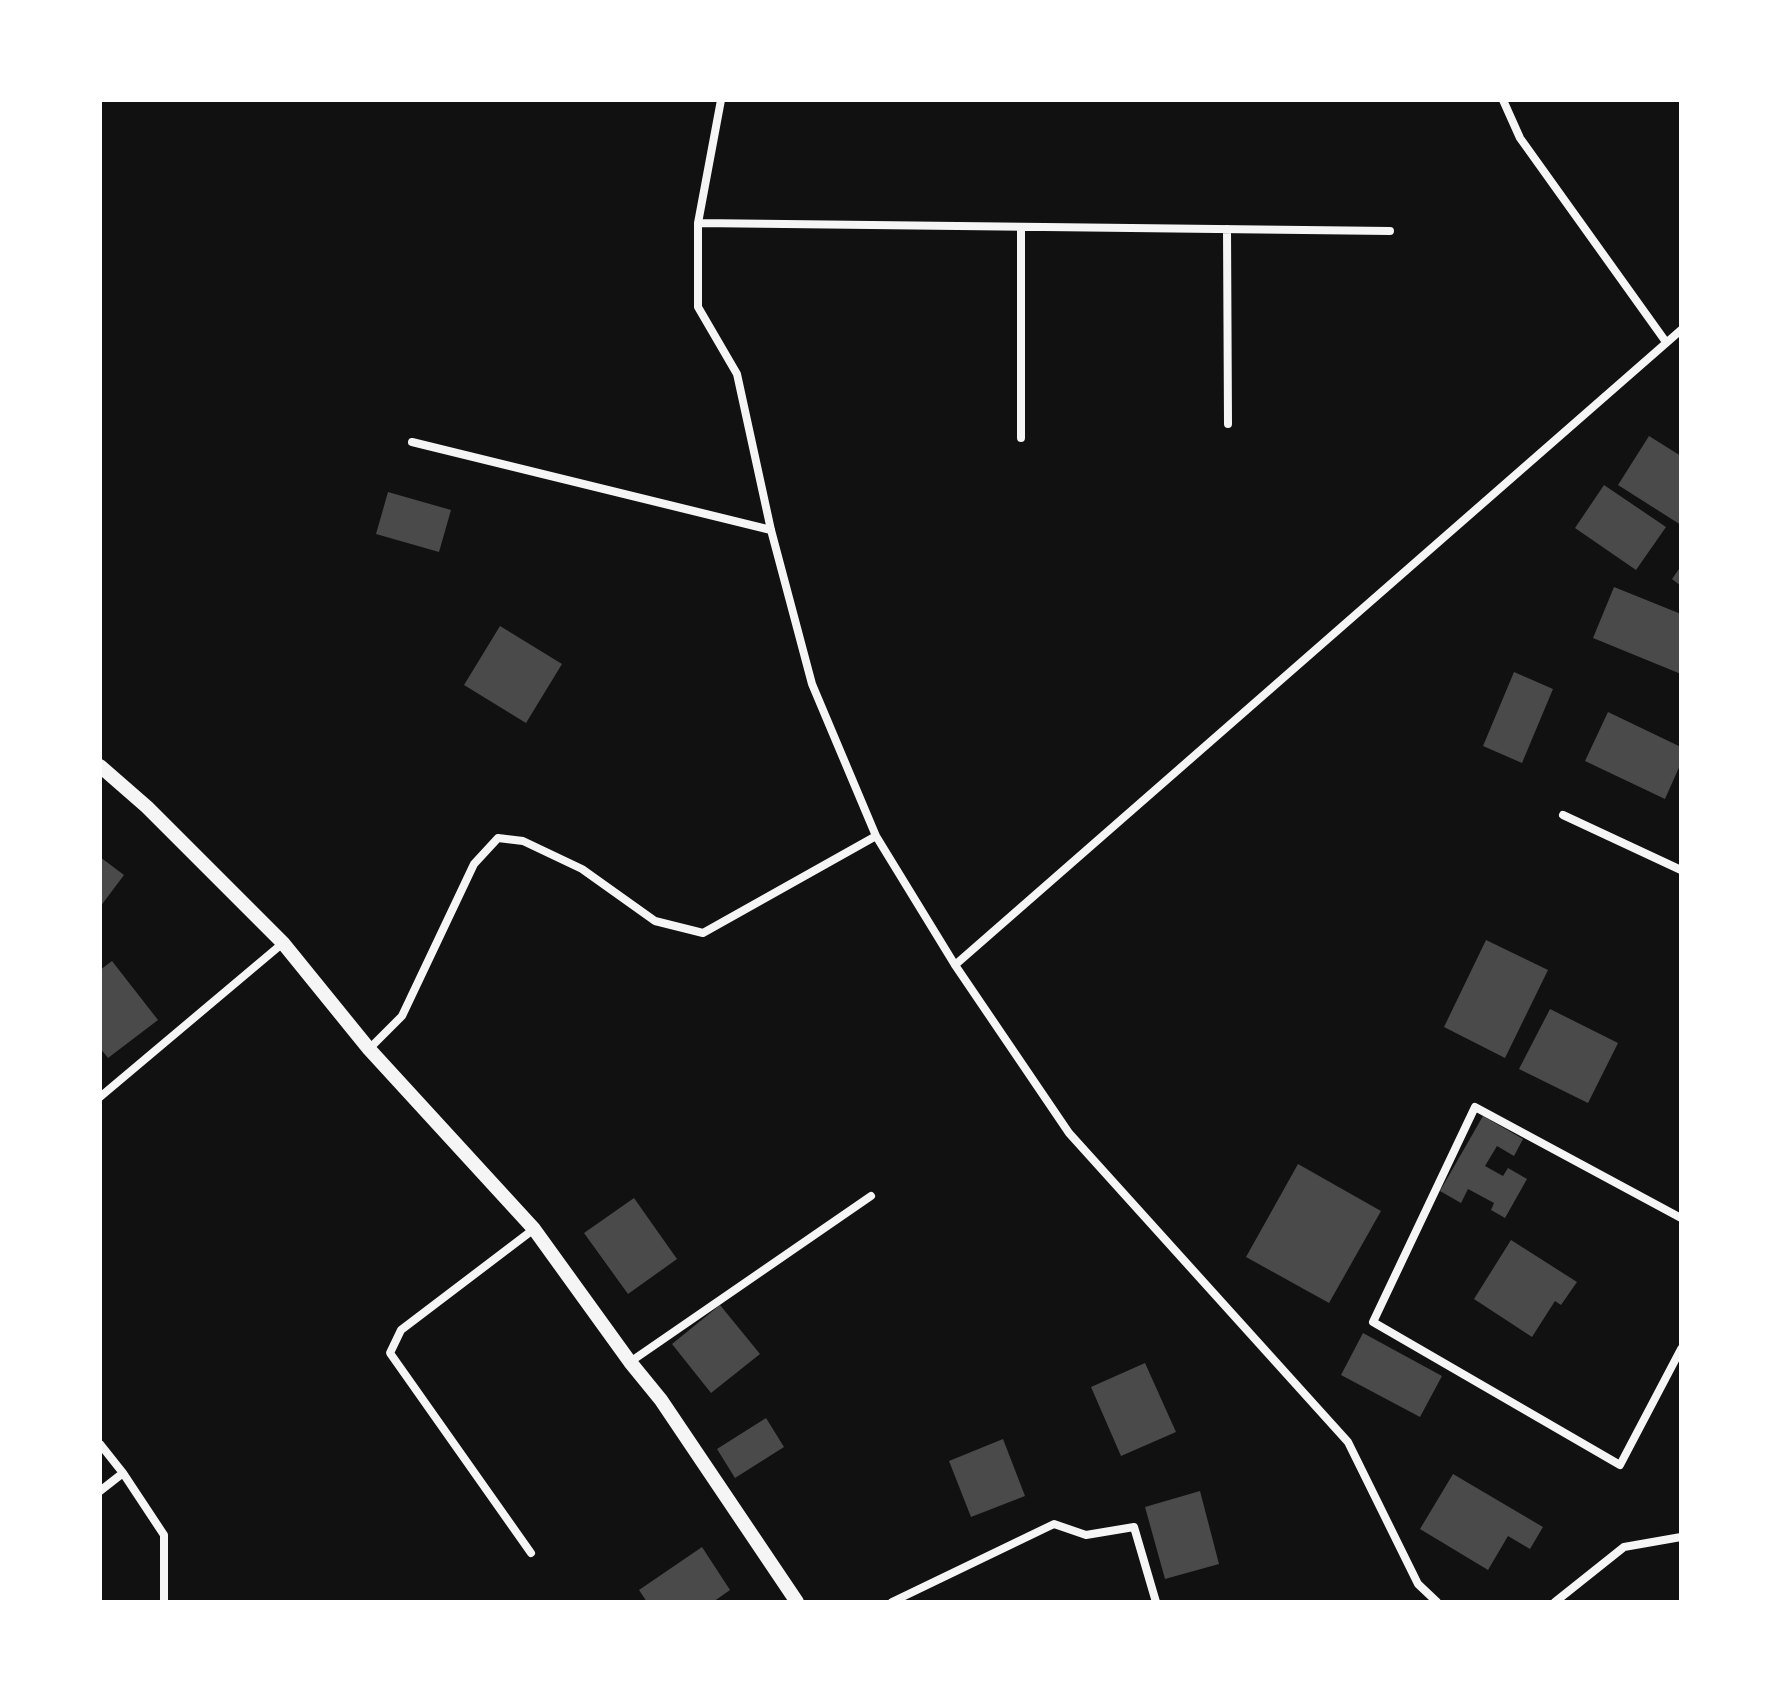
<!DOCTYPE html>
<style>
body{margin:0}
#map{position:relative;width:1781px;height:1702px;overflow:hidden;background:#111;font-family:Figtree,sans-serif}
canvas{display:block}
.frame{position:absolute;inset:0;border:102px solid #fff;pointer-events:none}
</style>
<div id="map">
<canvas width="1781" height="1702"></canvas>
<div class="frame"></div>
</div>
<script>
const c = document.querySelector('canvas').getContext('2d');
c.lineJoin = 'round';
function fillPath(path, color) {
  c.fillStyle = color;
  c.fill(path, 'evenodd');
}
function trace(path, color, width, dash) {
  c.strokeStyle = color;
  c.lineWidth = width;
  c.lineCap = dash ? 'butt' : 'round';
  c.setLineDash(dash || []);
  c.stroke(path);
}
fillPath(new Path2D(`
 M1649,436L1681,456V525L1618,485Z
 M1604,485L1666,527L1636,570L1575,528Z
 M388,492L451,510L439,552L376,534Z
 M1681,566V586L1672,579Z
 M1614,587L1681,614V674L1593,638Z
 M500,626L562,664L526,723L464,685Z
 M1514,672L1553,689L1522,763L1483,746Z
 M1608,712L1681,747V763L1665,799L1585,761Z
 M100,857L124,875L100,907Z
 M1486,940L1548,970L1505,1058L1444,1027Z
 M112,961L158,1020L108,1058L100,1048V970Z
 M1550,1009L1618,1043L1588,1103L1519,1069Z
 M1483,1116L1523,1139L1514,1156L1497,1146L1485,1166L1503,1176L1508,1168L1527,1179L1505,1218L1491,1210L1494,1203L1468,1189L1461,1203L1440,1191Z
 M1298,1164L1381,1211L1329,1303L1246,1257Z
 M634,1198L677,1259L628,1294L584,1233Z
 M1511,1240L1577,1282L1561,1305L1555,1301L1532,1337L1474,1299Z
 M720,1305L760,1354L711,1393L672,1344Z
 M1363,1333L1442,1376L1420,1417L1341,1375Z
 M1145,1363L1176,1432L1121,1456L1091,1387Z
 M766,1418L784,1447L735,1478L717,1449Z
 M1003,1439L1025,1496L971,1517L949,1461Z
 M1453,1474L1543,1527L1530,1549L1508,1536L1488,1570L1420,1529Z
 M1200,1491L1219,1564L1165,1579L1145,1507Z
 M702,1547L730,1590L713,1602H647L639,1590Z`), '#4a4a4a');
trace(new Path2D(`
 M721,100L698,223V307L737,374L771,530L812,684L876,836L955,965L1069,1133L1348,1442L1418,1584L1437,1602
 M1503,100L1520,138L1666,342
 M698,223L1390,231
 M1227,229L1228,424
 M1021,438V227
 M412,442L771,530
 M1563,815L1681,870
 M955,965L1681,330
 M369,1049L402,1016L474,864L498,838L523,841L582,869L655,921L703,933L876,836
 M100,1097L283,943
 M1681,1218L1475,1107L1373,1322L1620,1465L1681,1349
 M630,1362L871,1196
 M100,1444L123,1473L164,1535V1602
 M100,1491L123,1473
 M531,1553L390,1353L401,1330L534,1229
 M892,1602L1054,1524L1086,1535L1134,1527L1156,1602
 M1555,1602L1624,1547L1681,1537`), '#f5f5f5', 8);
trace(new Path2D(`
 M100,766L147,807L283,943L369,1049L534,1229L630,1362L661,1400L797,1602`), '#f5f5f5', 14);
</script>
